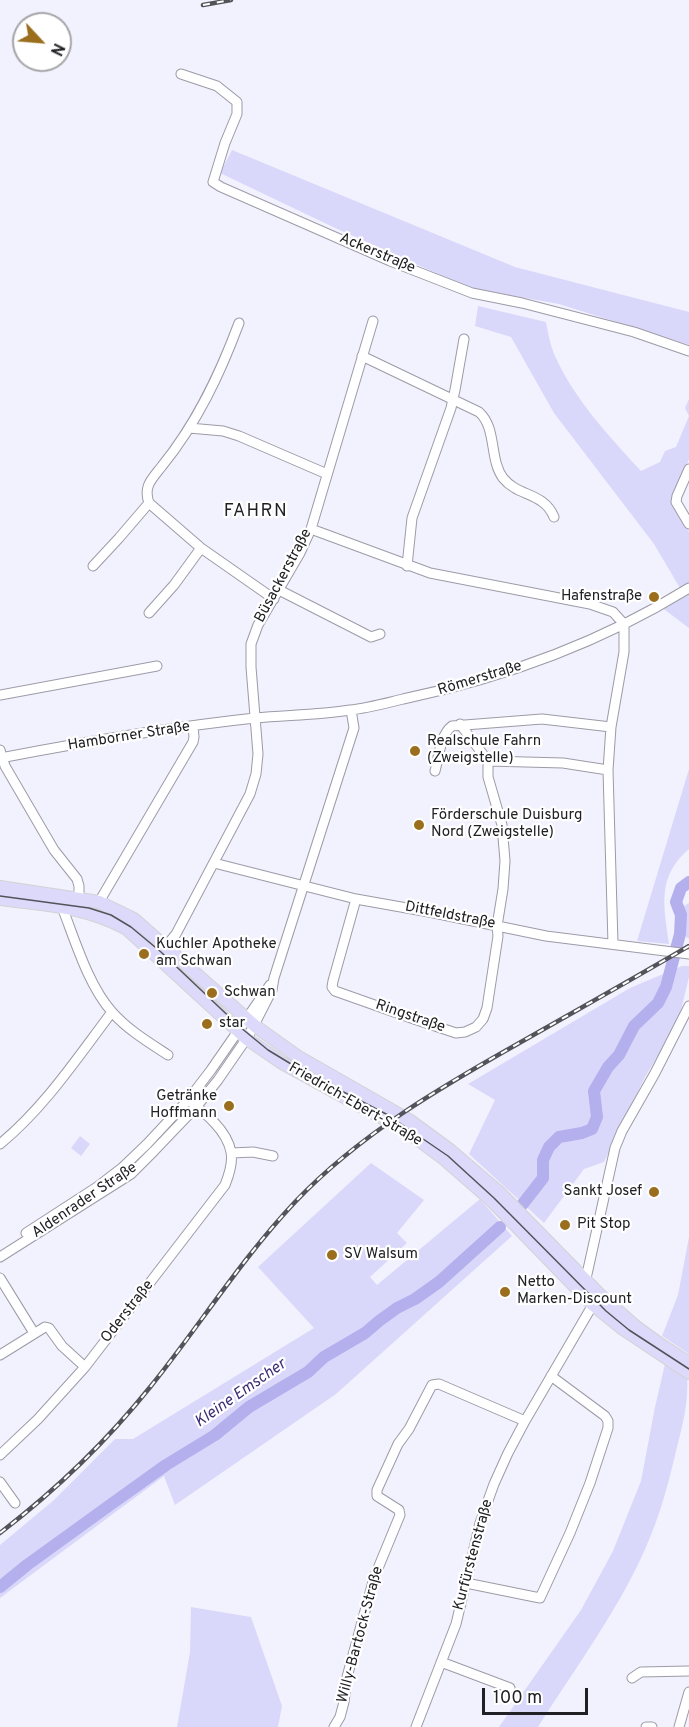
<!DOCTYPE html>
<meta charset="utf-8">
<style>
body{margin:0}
#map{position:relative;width:689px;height:1727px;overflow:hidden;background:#f2f1fe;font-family:Overpass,sans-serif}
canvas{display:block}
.north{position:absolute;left:12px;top:12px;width:60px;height:60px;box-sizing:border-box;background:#fff;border:2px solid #a6a6a8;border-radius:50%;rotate:116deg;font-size:16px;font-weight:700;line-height:24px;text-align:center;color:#212125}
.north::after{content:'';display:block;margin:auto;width:21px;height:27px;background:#9a6e1d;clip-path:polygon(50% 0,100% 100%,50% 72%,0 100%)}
.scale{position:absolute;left:482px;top:1688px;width:106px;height:27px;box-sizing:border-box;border:3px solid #212125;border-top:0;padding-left:8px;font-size:18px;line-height:21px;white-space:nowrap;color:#212125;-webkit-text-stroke:4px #fff;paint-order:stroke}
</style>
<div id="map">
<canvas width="689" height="1727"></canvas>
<div class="north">N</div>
<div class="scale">100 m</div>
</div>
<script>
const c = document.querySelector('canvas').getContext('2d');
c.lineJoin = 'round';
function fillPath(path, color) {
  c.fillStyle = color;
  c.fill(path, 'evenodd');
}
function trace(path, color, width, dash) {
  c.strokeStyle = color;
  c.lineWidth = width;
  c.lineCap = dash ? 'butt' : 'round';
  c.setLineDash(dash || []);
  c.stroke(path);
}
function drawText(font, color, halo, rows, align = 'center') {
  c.font = font + ' Overpass,sans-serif';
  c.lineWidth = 4.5;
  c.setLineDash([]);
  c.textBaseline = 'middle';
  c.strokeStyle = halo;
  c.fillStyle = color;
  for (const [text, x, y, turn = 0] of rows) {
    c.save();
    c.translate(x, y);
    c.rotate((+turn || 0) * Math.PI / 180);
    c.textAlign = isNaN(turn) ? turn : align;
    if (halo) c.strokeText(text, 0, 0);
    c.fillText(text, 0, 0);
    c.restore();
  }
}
fillPath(new Path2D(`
 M232,150L515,267L689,312V345L559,304L469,288L333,227L220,173Z
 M478,306L546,322C548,333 550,344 554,354C574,399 608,435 641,471L660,462L665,451L676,447L689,416L685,408L689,399V459L674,493L672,503L689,532V583L680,588L654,544L554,413L511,337L475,326Z
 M689,591V628L661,607Z
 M689,769V849C656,877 664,907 669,944L637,941Z
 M689,903V939L685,936L684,906Z
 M682,966H689V977L678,1022L645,1077L604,1162L584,1169L544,1223L469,1154L495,1100L468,1084L630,988Z
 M80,1136L90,1144L81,1156L71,1148Z
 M371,1163L424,1200L397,1233L407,1243L370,1277L377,1285L480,1199L512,1236L336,1394L175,1505L164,1476L0,1598V1545L54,1500L115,1439H133L314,1328L258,1267Z
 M689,1237V1354L662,1336L678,1295Z
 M665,1364L687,1375C689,1399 683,1424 677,1447C670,1476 663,1506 651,1535C624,1603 577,1665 538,1727H499L581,1610L613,1551L641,1481L655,1407Z
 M191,1607L251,1617L282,1706L278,1727H177L190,1652Z`), '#dad8fa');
trace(new Path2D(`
 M522,1205L543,1178V1160L549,1147L559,1137L582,1133L592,1129L597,1117L594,1091L608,1067L619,1055L634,1026L658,1003L666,987L680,934L681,915L676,902L681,888L689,882
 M0,1587L27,1565L110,1505L166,1465L215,1435L249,1407L308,1372L324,1357L365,1333L379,1321L397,1308L415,1299L439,1282L500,1227`), '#b4afed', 12);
const minor = new Path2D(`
 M181,74L217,86L237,102V114L225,143L213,182L221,187L390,261L472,293L522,303L634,332L689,351
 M362,356L479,412C497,428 489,459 503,478C518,497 544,492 554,517
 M189,428L223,431L239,436L327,474
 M689,469L677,496L676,502L689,524
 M149,503L201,548L274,599
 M311,529L430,573L590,604L613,612L624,624
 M93,566L119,538L149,503C143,486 152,479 162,466C197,423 220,374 239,323
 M407,566L412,518L451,408L455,390L464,339
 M279,590L371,637L380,634
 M149,613L174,585L201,548
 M0,695L157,666
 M0,750L5,766L54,850L77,879L79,886V898
 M0,758C84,742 170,727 255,718C287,715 319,715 350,710C368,708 386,703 403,699C503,678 602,642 689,588
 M488,761L563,763L608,770
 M435,771C439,757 440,735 452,726L542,719L611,727
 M214,863L356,899L429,912L546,936L689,954
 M356,899L333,981L332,987L335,991L414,1019L456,1033L465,1032L476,1027L483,1019L487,1008L498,936L497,926L503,889L505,861L502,825L488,777V761L460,724
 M99,902L193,742L194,737L193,726
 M62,904V907C75,940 88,985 112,1012C128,1030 148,1042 168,1055
 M613,944L608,770L611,727L624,652V624
 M162,951L176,934L250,794L256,774L258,754L251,667V644L258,625L300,553L311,529L373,321
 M0,1144C45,1107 77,1058 112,1012
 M232,1153L253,1152L273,1156
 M26,1233L97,1187L123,1167L147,1144L188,1100L211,1070L270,985
 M0,1257L131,1174L154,1151L197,1106L218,1080L249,1035L272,990L274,978L354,728L351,710
 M0,1278L34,1333
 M579,1282L585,1279L587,1274L615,1148L622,1131L655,1073L689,1006
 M0,1355L45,1327L49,1328L62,1346L85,1367
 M0,1455L38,1419L85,1367L225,1185C229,1175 233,1162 231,1152C227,1130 205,1113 188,1100
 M0,1482L15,1503
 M466,1583L540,1598L570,1533L590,1483L608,1428V1421L605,1416L551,1376
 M441,1662L510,1688
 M632,1678L641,1672L689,1671
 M334,1727L340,1717L344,1702L347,1677L374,1578L400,1515L399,1510L377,1496V1490L398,1444L409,1429L432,1385L439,1384L525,1421
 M416,1727L456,1624L480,1523L494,1484L508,1453L525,1421L595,1301
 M646,1727H652
 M679,1727L689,1692`);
const major = new Path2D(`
 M0,887L99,902L134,919L255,1026L297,1056L409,1120L450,1150L499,1192L600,1295L635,1326L661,1345L689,1363
 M0,899C45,905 86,906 127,929L247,1039L282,1063L405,1130L444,1159L491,1200L592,1304L623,1329L689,1373`);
trace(minor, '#9c9ba7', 11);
trace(major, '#d3d3d3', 14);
trace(minor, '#fff', 9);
trace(major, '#dcd9fa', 12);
trace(new Path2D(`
 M0,896L89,908L111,915L131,927L161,952L240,1027L268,1050L301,1070L388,1115L448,1156L494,1198L606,1311L629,1330L689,1369`), '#535359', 1.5);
const rail = new Path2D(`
 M203,5L231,0
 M0,1533C56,1490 107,1441 151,1386C200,1325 242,1258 296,1201C360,1134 441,1087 521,1042C577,1010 633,979 689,946`);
trace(rail, '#535359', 4.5);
trace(rail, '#fff', 2, [7]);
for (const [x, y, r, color] of [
 [654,597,6,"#9a6e1d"],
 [415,751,6,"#9a6e1d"],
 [419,825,6,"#9a6e1d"],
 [144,954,6,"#9a6e1d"],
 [212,993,6,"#9a6e1d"],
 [207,1024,6,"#9a6e1d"],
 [229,1106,6,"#9a6e1d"],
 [654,1192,6,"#9a6e1d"],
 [565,1225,6,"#9a6e1d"],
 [332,1255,6,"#9a6e1d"],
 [505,1292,6,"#9a6e1d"]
]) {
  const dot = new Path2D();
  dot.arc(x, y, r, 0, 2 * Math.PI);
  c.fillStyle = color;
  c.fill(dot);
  trace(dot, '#fff', 2);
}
drawText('15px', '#212125', '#fff', [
 ["Ackerstraße",377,254,23],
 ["Büsackerstraße",284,576,-62],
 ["Römerstraße",480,679,-17],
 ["Hamborner Straße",129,737,-9],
 ["Dittfeldstraße",450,916,11],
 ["Ringstraße",410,1017,19],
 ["Friedrich-Ebert-Straße",355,1105,30],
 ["Aldenrader Straße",85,1201,-34],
 ["Oderstraße",128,1312,-52],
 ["Kurfürstenstraße",474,1555,-75],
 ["Willy-Bartock-Straße",361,1635,-75]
]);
drawText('15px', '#212125', '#fff', [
 ["Hafenstraße",642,597,"right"],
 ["Realschule Fahrn",427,742],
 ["(Zweigstelle)",427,759],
 ["Förderschule Duisburg",431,816],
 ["Nord (Zweigstelle)",431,833],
 ["Kuchler Apotheke",156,945],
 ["am Schwan",156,962],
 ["Schwan",224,993],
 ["star",219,1024],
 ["Getränke",217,1097,"right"],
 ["Hoffmann",217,1114,"right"],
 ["Sankt Josef",642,1192,"right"],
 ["Pit Stop",577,1225],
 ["SV Walsum",344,1255],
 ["Netto",517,1283],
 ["Marken-Discount",517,1300]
], 'left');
drawText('italic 16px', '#3d2e77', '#fff', [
 ["Kleine Emscher",241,1394,-35]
]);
c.letterSpacing = '1.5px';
drawText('18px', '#212125', '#fff', [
 ["FAHRN",256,512]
]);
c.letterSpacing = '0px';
</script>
